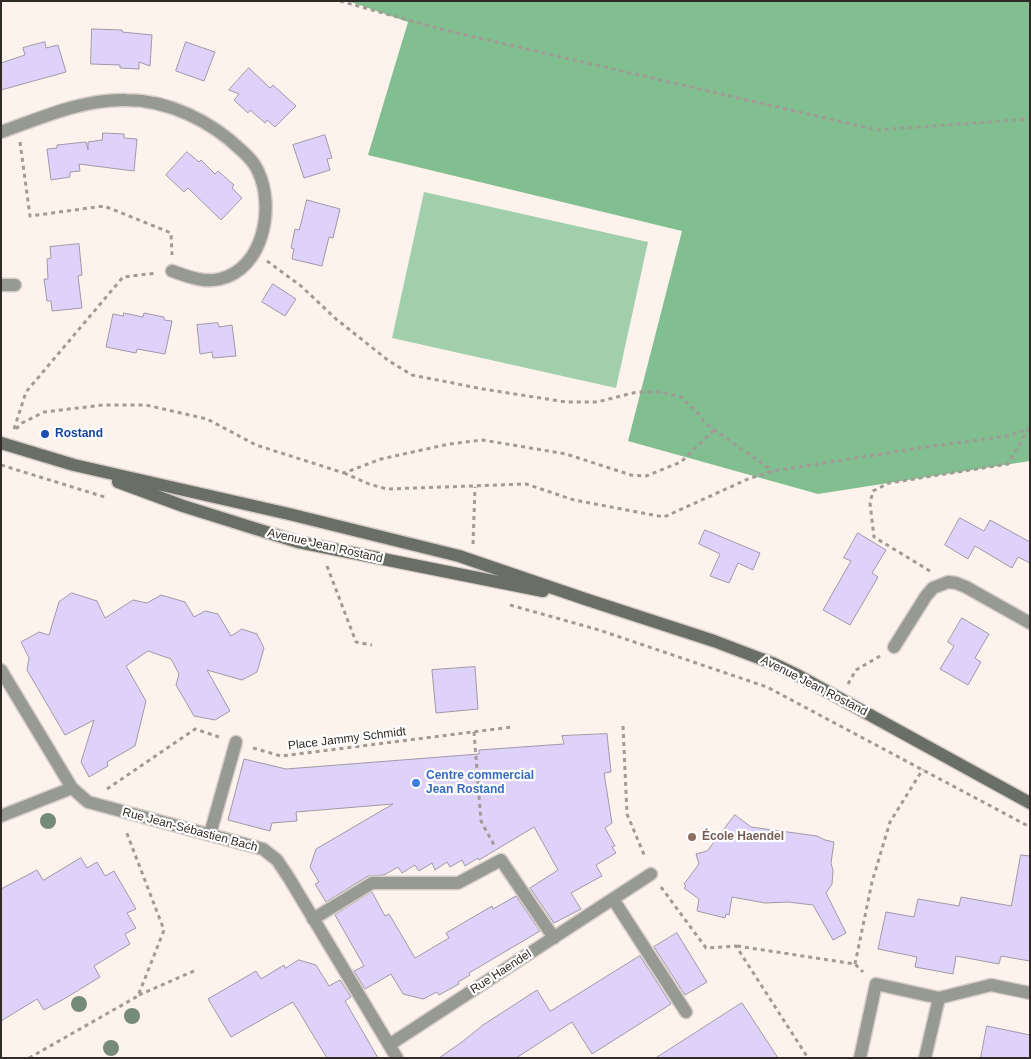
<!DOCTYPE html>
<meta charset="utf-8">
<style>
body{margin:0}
#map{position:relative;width:1031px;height:1059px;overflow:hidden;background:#fdf2ec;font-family:Arial,sans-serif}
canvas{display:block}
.frame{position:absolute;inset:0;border:2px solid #312b27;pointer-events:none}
</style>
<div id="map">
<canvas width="1031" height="1059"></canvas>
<div class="frame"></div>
</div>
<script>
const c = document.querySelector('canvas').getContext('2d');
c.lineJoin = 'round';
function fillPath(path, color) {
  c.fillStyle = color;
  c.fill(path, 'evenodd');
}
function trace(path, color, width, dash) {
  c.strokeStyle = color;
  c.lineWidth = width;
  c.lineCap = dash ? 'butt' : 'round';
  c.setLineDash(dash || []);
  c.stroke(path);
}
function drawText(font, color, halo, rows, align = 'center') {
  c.font = font + ' Arial,sans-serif';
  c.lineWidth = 4.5;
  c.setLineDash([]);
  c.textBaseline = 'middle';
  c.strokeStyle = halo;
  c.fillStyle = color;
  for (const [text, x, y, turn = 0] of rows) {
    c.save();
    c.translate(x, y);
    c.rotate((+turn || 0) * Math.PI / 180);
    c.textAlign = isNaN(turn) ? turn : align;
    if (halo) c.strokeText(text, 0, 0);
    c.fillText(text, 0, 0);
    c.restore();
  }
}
fillPath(new Path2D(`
 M424,192L648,242L616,388L392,338Z`), '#a1cfab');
fillPath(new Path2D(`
 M348,1H1030V461L818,494L628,441L682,231L368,155L408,22Z`), '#82bf90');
const building = new Path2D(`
 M92,29L122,30V32L152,35L150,66L139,62V69L120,68V65L91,64Z
 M45,42L46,48L58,45L66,72L1,90V63L25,55L23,48Z
 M186,42L215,52L204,81L176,71Z
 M249,68L270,88L273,85L296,106L275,127L267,120L265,123L250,110L248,113L234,100L239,94L229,90Z
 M103,133L124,134V138L137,139L134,171L79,164L80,171L70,172V177L51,180L47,149L57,148V145L86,142L88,150V142L102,140Z
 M325,135L332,158L327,159L330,170L304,178L293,145Z
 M187,152L199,162L201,160L215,174L218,171L234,185L232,188L242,198L221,220L188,188L184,192L166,175Z
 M307,200L340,209L333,238L329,237L322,266L292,259L294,249L291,248L295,229L299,230Z
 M79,244L82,275L78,276L82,308L52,311L51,301H47L44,279H48L47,259L51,258L50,247Z
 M273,284L296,299L285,316L262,302Z
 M124,313L143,317L144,313L164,317V320L172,321L165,354L137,349L136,353L106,347L113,314L123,316Z
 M218,323L219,327L232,325L236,356L213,358L212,352L200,354L197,325Z
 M960,518L984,531L990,520L1030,542V563L1018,557L1012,568L975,546L968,559L945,545Z
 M705,530L760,553L753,570L738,563L729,583L710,576L720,554L699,544Z
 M858,533L886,550L872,573L878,577L850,625L823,610L851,561L844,558Z
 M72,593L97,601L105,618L133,600L147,603L161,595L185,602L194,617L205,611L218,614L231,636L242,629L257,634L264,648L257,672L242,680L207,670L230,711L215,720L194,716L176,685L179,674L171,659L148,651L126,666L146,701L135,746L107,762L108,766L89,777L81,762L94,720L65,735L27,670L29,658L21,642L39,632L49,635L59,602Z
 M962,618L989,634L975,658L981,662L968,685L940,669L954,646L948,642Z
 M475,667L478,709L436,713L432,670Z
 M607,734L611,772L604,773L612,823L605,828L615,846L612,847L616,853L596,865L602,876L571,893L581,909L554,923L530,888L558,870L534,827L479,860L478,858L465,866L462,860L450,867L447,862L435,870L432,863L419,871L415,865L402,873L398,867L384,875L368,876L326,902L315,884L319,882L310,867L316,849L393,804L296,812L297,821L272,823L270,831L228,820L244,759L286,769L479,754V750L564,744L562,736Z
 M735,815L751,827L817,836L825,840L834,842L831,863L833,871L832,884L826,893L846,933L833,940L813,905L788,902L765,903L732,897L729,915L726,914L725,918L697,911L699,899L684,888L686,886L684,884L699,864L696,854L707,851Z
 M1021,855L1030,856V961L1001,956L999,964L956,956L953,974L915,967L917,957L878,949L886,912L914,917L918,899L959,906L961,897L1011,906Z
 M81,858L87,868L97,862L105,876L114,871L136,909L127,913L136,928L125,934L130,944L94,966L100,977L64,999L44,1010L37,999L1,1021V889L37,870L43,880Z
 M372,892L385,916L389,914L415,958L449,938L446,933L492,906L493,909L516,896L540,931L469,973L470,975L458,982L459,984L439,995L437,992L423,999L403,994L391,974L365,989L354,971L364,966L335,915Z
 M677,933L707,982L685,995L654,947Z
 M640,956L671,1004L592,1054L572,1022L516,1058H439L462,1042L483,1025L537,990L550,1011Z
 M299,960L316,965L329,986L340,980L351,997L345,1001L378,1058H327L293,1002L231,1037L208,999L256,971L261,979L284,965L285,968Z
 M742,1003L778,1058H656Z
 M987,1026L1030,1035V1058H981Z`);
fillPath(building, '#dfd2fa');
trace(building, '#9e99a8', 1);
const lane = new Path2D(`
 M210,834L236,742`);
const street = new Path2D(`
 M1,132C41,118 82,99 126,100C168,100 211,121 241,150C248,156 254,162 258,171C275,206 264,269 220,279C203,283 187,276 172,271
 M1,285H15
 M894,647L926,596L933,588L948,582L956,583L966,587L1030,623
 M1,670L72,788L88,802L263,849L277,860L289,878L397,1058
 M1,816L72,788
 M613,899L686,1012
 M313,919L372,883H458L501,860L554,938
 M389,1045L651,874
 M860,1058L876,984L939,998L991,985L1030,993
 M925,1058L939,998`);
const secondary = new Path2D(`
 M1,443L74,465L289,514L459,556L585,599L714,641L772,663L799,676L1030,803
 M118,482L183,506L298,542L543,591`);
trace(lane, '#d8cec9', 15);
trace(street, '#d8cec9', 15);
trace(secondary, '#d8cec9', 15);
trace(new Path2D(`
 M340,1L440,29L877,130L1030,119
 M20,142L30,216L104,206L171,233L172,255
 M267,261L301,286L336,319L389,361L412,375L483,389L566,402H597L637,392H661L681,397L697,412L706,424L773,471
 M14,429L26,392L123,277L157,273
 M16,429L22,423L44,412L103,405H146L207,419L256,445L344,473L381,459L449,444L483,440L566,454L631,475L646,476L681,462L715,429
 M1,465L108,498
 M344,473L369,484L387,489L526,484L574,500L664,517L748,479L773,471L926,447L1008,436L1030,428
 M473,544L475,487
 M327,566L356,642L372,645
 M930,571L874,537L870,503L873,491L889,483L1008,464L1029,428
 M510,605L599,630L767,687L1030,827
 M848,684L856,670L880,656
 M623,726L627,814L645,857
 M474,732L481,821L494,845
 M253,748L281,756L513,727
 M107,789L195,729L219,737
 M661,887L706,948L736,946L808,1058
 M737,946L855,964L863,972
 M855,964L872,882L890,822L923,769
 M139,995L196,970
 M29,1058L138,996L164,930L126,831`), '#a39a95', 3, [4, 4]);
trace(lane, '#979a93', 12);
trace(street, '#979a93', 12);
trace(secondary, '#6a6f65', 12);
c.fillStyle = '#758b77';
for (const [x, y] of [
 [48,821],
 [79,1004],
 [132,1016],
 [111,1048]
]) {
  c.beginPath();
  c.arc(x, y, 8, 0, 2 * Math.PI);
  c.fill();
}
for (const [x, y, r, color] of [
 [45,434,5,"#1a4fb4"],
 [416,783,5,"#3f7fe0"],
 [692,837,5,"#8d6e63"]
]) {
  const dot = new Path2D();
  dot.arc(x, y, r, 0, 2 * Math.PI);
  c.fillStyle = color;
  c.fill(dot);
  trace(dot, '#fff', 2);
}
drawText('bold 12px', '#164399', '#fff', [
 ["Rostand",55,434]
], 'left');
drawText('12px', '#312b27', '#fff', [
 ["Avenue Jean Rostand",325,546,13],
 ["Avenue Jean Rostand",814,686,27],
 ["Place Jammy Schmidt",347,739,-7],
 ["Rue Jean-Sébastien Bach",190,830,15],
 ["Rue Haendel",501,972,-33]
]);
drawText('bold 12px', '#366cbe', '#fff', [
 ["Centre commercial",426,776],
 ["Jean Rostand",426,790]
], 'left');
drawText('bold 12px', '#785e54', '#fff', [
 ["École Haendel",702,837]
], 'left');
</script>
